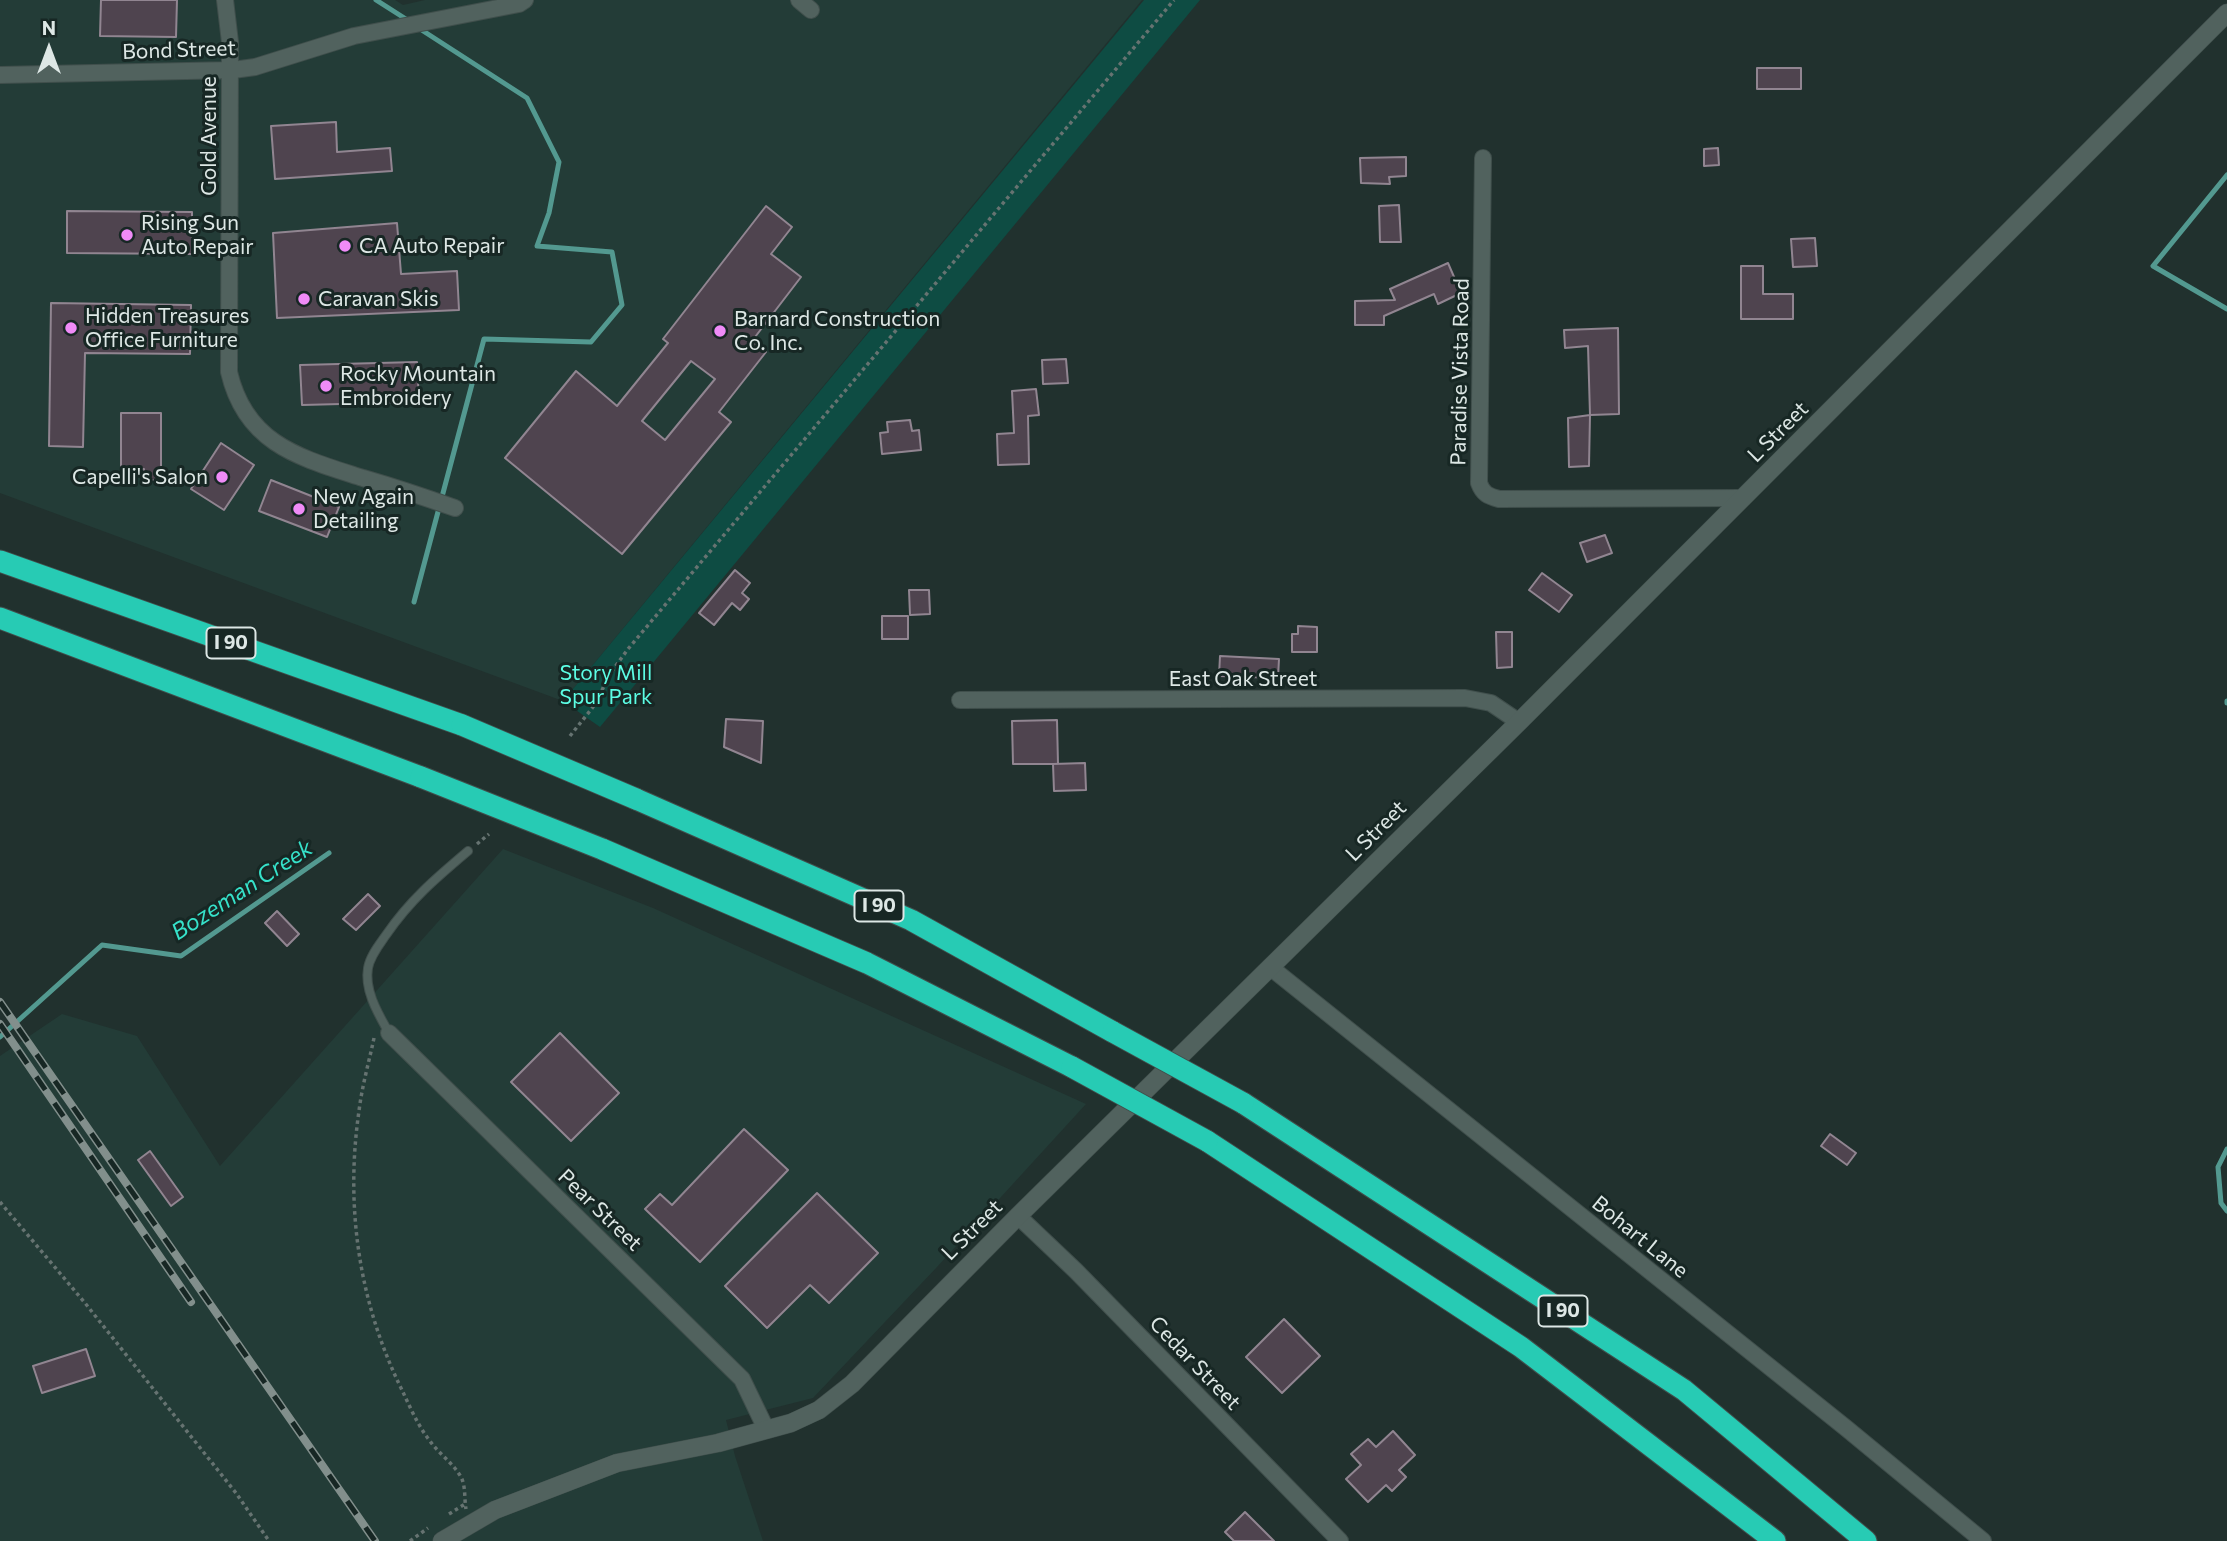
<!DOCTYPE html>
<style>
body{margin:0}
#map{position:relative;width:2227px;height:1541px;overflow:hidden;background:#21312e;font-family:Commissioner,sans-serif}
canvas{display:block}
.north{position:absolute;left:14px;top:14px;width:70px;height:70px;-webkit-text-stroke:5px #172724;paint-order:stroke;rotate:0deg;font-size:19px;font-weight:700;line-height:28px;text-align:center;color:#dde7e5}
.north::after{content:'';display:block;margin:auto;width:24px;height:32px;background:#dde7e5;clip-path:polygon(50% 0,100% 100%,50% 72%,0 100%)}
</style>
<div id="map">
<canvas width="2227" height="1541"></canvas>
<div class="north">N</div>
</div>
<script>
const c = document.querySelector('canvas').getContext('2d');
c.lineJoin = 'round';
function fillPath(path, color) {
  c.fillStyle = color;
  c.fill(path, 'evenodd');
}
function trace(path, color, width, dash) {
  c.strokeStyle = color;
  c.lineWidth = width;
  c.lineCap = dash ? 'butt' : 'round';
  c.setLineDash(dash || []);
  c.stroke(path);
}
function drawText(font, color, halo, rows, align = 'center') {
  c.font = font + ' Commissioner,sans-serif';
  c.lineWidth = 6;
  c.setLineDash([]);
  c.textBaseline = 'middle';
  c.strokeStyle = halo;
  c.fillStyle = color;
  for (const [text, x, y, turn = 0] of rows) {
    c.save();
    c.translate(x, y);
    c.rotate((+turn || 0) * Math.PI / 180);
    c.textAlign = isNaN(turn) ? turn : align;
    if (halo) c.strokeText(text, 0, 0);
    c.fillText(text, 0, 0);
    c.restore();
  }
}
fillPath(new Path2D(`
 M0,0H395L403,5L425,0H1142L563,701L0,493Z
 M503,849L653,908L1086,1104L937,1267L813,1398L726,1420L735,1456L763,1541H0V1056L62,1014L137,1036L220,1166Z`), '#233c37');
fillPath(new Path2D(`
 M1144,0H1200L600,727L563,701Z`), '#0e4c43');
trace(new Path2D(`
 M376,0L409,21
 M2227,175L2153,266L2227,309
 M414,602L484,339L591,342L622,305L612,252L537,246L549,213L559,162L527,98L417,27
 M2227,701V703
 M0,1037L102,945L181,956L329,853
 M2227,1149L2218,1167L2221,1203L2227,1211`), '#539990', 5);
const building = new Path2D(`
 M101,0H177L176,37L100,36Z
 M1757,68H1801V89H1757Z
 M336,122L337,152L390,148L392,171L275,179L271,126Z
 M1718,148L1719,165L1704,166V149Z
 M1406,157V176L1389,177L1390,184L1361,183L1360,158Z
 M1399,205L1401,242H1380L1379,206Z
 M766,206L792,227L771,254L801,277L752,341L766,352L719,412L731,422L622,554L505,458L576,371L617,406L668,343L663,339ZM691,361L715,379L665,440L642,421Z
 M67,211L192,212V254L67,253Z
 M397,223L401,274L457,271L459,310L277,318L273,233Z
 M1815,238L1817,266L1793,267L1791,239Z
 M1448,263L1461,293L1438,304L1434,294L1384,316V325H1355V301L1395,300L1390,289Z
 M1741,266H1763V294H1793V319H1741Z
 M51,303L191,305L190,354L85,353L83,447L49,446Z
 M1618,328L1619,414L1590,415L1588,346L1565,348L1564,330Z
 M1066,359L1068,383L1043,384L1042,360Z
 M417,362L419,402L302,405L300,365Z
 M1036,389L1039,415L1028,416L1029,464L998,465L997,434L1014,433L1012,391Z
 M121,413H161V480H144V469H121Z
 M1590,415L1589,466L1569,467L1568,418Z
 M910,420L912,431L919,430L921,450L882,454L880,433L888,432L887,422Z
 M221,443L254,465L224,510L191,489Z
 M271,480L339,507L327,537L259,511Z
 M1605,535L1612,553L1587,562L1580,543Z
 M735,570L750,583L742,593L749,599L740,610L732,603L714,625L699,613Z
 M1542,573L1572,595L1559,612L1529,590Z
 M909,590H929L930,614L910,615Z
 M882,616H908V639H882Z
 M1298,626L1317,627V652H1292V634H1298Z
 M1496,632H1512V667L1497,668Z
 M1220,656L1279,659L1278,678L1219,676Z
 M726,719L763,721L761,763L724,747Z
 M1057,720L1058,764H1013L1012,721Z
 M1085,763L1086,790L1054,791L1053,764Z
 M368,894L380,906L356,930L343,919Z
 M277,911L299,934L287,946L265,923Z
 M560,1033L619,1093L571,1141L511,1082Z
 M744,1129L788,1170L700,1262L645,1209L660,1194L672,1205Z
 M1830,1134L1856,1153L1847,1165L1821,1146Z
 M150,1151L183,1197L171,1206L138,1160Z
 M817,1193L878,1253L829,1303L810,1285L767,1328L725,1286Z
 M1284,1319L1320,1356L1282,1393L1246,1357Z
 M86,1349L95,1376L42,1393L33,1366Z
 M1393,1431L1415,1455L1399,1470L1406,1477L1392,1491L1386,1485L1368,1502L1346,1479L1361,1465L1351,1454L1368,1439L1376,1447Z
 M1245,1512L1274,1541H1234L1225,1532Z`);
fillPath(building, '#4f444f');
trace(building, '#918591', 2);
const lane = new Path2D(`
 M389,1033C379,1015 364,991 368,968C370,956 379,945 386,935C410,900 436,878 468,851`);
const street = new Path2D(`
 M225,0L230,42L229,372C246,445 301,458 363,478C394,487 424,497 455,508
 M799,0L811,10
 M0,75L233,70L255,67L354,36L519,4L525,0
 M1483,158L1479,483C1483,494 1488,496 1499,499L1743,498
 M960,700L1465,698L1491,703L1519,722
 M1270,967L1846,1428L1983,1541
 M389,1033L742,1379L766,1429
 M1018,1216L1076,1271L1340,1541`);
const secondary = new Path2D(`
 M442,1541L495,1510L617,1463L718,1443L791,1423L819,1410L852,1384L1018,1216L1519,722L2227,13`);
const highway = new Path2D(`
 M0,561L462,725
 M0,618L421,777
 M636,799L911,920L1113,1032
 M602,849L867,963L1072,1067
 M1243,1103L1684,1390L1866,1541
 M1207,1141L1521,1347L1775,1541`);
trace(lane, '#404f4c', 10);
trace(street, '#404f4c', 18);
trace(secondary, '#404f4c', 19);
trace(highway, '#404f4c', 23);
trace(new Path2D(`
 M570,736L593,707L612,671L628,649L1174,0
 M477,844L489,834
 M374,1038C369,1062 362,1086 359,1111C345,1207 359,1303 402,1390C410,1407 418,1426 430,1441C439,1454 453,1463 461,1477C466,1487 464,1498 466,1509
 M0,1202L85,1303L236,1493L269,1541
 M449,1514L465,1504
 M410,1541L428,1528`), '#667371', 3.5, [3.5, 3.5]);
trace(lane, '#51625e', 8);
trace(street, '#51625e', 16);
trace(secondary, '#51625e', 18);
trace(highway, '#27cbb4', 21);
const rail = new Path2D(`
 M0,1002L375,1541
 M0,1024L191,1302`);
trace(rail, '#828f8c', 8);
trace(rail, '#172724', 5, [16]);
const highwayBridge = new Path2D(`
 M462,725L636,799
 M421,777L602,849
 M1113,1032L1243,1103
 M1072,1067L1207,1141`);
trace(highwayBridge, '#404f4c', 23, []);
trace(highwayBridge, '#27cbb4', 21);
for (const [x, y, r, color] of [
 [127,235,7,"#ef8bf7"],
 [345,246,7,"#ef8bf7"],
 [304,299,7,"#ef8bf7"],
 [71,328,7,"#ef8bf7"],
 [720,331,7,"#ef8bf7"],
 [326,386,7,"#ef8bf7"],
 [222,477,7,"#ef8bf7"],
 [299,509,7,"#ef8bf7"]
]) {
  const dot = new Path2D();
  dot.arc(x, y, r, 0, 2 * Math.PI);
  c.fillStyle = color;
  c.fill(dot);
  trace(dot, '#172724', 2.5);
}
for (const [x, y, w] of [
 [231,643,49],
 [879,906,49],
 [1563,1311,49]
]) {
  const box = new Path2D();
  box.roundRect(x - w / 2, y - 15.5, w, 31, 5);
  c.fillStyle = '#172724';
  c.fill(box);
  trace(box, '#dde7e5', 2);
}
drawText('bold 19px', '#dde7e5', null, [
 ["I 90",231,643],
 ["I 90",879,906],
 ["I 90",1563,1311]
]);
drawText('21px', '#dde7e5', '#172724', [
 ["Bond Street",179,50,-2],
 ["Gold Avenue",209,136,-90],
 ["Paradise Vista Road",1460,372,-89],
 ["L Street",1778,432,-45],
 ["East Oak Street",1243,679],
 ["L Street",1376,831,-45],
 ["Pear Street",600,1210,44],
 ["L Street",972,1230,-45],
 ["Bohart Lane",1640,1237,39],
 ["Cedar Street",1195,1363,46]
]);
drawText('21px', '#dde7e5', '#172724', [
 ["Rising Sun",141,223],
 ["Auto Repair",141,247],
 ["CA Auto Repair",359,246],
 ["Caravan Skis",318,299],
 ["Hidden Treasures",85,316],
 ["Office Furniture",85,340],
 ["Barnard Construction",734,319],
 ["Co. Inc.",734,343],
 ["Rocky Mountain",340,374],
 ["Embroidery",340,398],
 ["Capelli's Salon",208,477,"right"],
 ["New Again",313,497],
 ["Detailing",313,521]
], 'left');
drawText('21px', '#5cfde4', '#172724', [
 ["Story Mill",606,673],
 ["Spur Park",606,697]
]);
drawText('italic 23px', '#36e2ca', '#172724', [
 ["Bozeman Creek",242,890,-33]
]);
</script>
